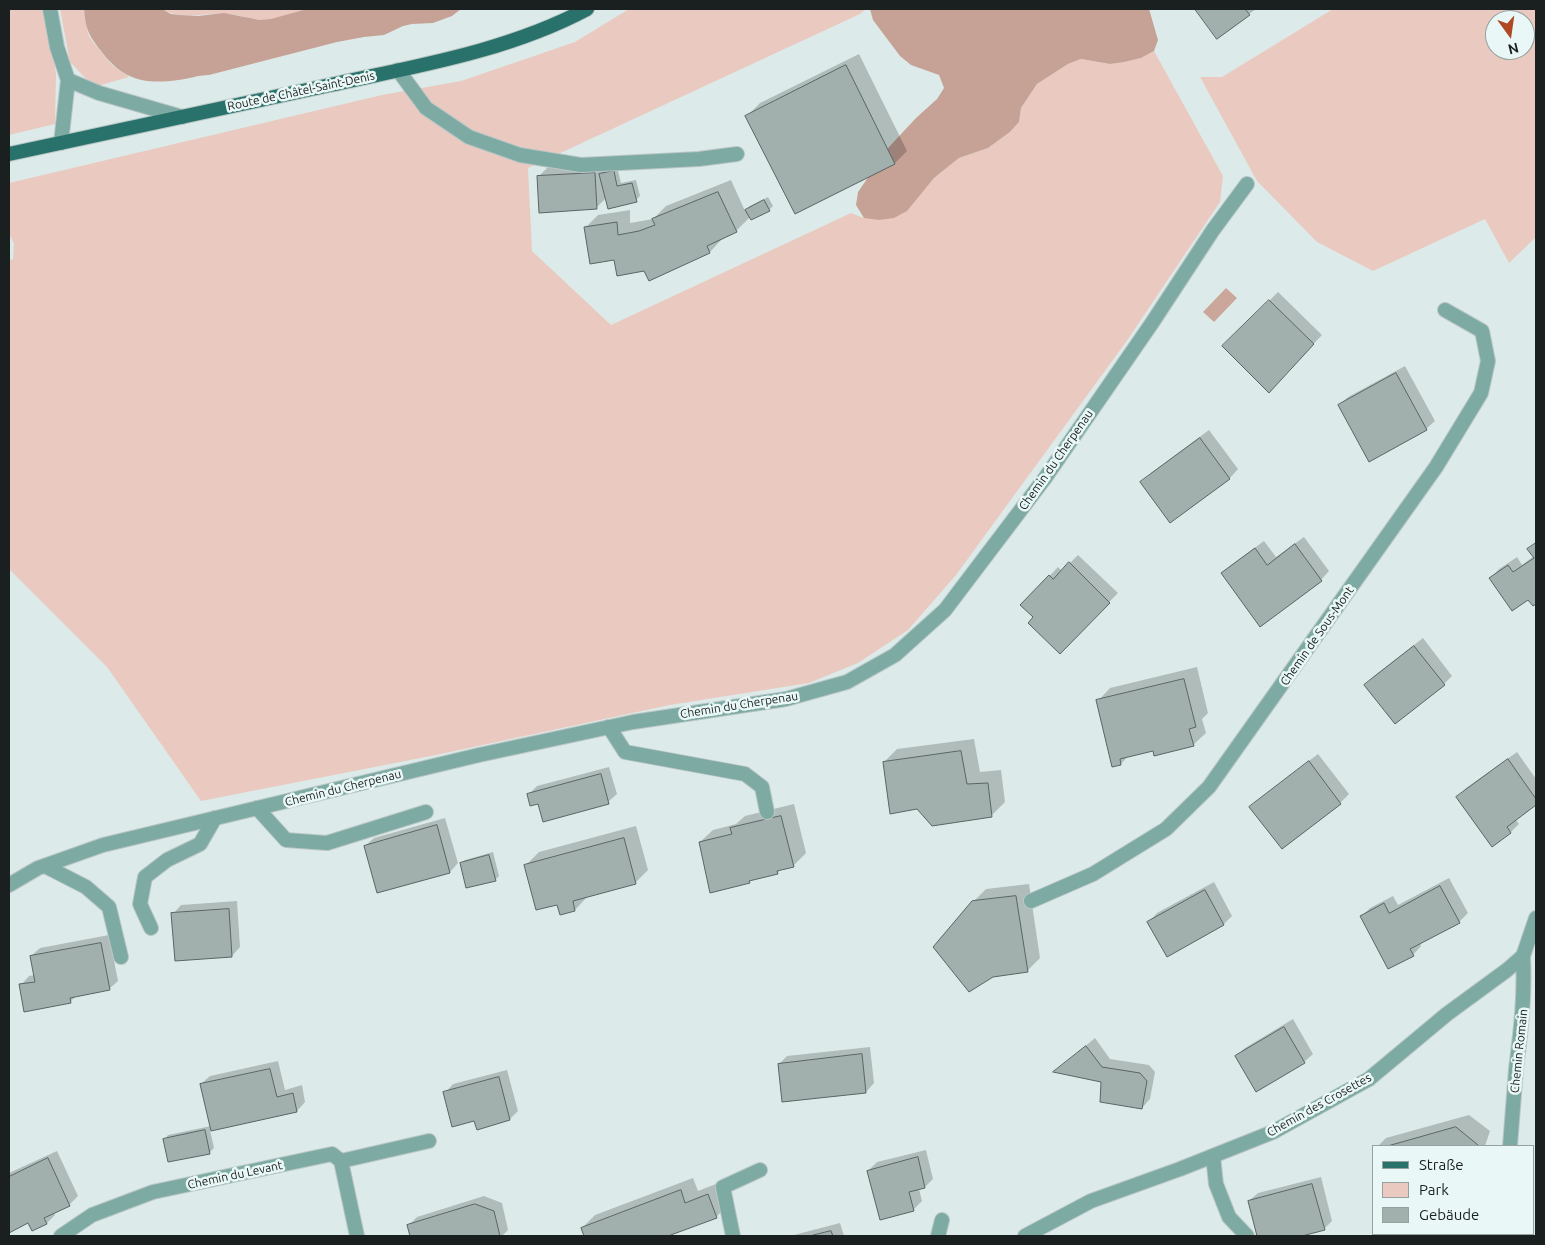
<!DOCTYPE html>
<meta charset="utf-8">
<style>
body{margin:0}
#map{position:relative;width:1545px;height:1245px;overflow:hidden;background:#dcebe9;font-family:Ubuntu,sans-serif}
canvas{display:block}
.frame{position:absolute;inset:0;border:10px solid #1a201f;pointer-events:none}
.legend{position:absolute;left:1372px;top:1145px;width:162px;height:90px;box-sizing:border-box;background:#e9f8f6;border:1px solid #96a2a0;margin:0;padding:6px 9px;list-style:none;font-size:15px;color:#1a201f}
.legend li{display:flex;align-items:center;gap:10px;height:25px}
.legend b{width:25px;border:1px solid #96a2a0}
.north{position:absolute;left:1485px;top:10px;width:50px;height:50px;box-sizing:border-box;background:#e9f8f6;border:1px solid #96a2a0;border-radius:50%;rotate:166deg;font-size:14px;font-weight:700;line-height:20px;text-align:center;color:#1a201f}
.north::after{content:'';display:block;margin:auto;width:18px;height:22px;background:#af4823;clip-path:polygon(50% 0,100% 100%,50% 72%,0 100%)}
</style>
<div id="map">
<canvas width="1545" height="1245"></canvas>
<div class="frame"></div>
<ul class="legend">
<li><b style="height:6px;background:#29726b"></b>Straße</li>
<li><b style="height:14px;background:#eacac0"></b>Park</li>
<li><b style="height:14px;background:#a1afad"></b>Gebäude</li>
</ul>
<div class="north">N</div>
</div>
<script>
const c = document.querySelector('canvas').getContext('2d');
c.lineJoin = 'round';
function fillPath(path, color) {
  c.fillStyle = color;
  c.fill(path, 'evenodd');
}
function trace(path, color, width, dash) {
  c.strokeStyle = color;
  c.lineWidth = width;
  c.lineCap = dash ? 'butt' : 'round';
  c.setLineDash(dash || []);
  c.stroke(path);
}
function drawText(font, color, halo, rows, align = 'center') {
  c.font = font + ' Ubuntu,sans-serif';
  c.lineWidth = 5;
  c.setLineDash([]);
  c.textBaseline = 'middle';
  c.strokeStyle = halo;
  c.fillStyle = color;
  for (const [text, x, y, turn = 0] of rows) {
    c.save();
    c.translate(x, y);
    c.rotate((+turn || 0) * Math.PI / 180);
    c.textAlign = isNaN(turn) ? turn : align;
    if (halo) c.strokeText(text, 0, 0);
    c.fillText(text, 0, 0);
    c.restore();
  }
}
fillPath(new Path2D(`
 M9,9H44L56,73L55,124L9,135Z
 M60,9H84L88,34L93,42L112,65L129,77L94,87L70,62Z
 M162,9H307C295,13 283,18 270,20C255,21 242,15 227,14C205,12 183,21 162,9Z
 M629,9H866L860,14L528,168L532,251L611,325L851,213L864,218L916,199L934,178L959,158L988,148L1010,132L1019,122L1021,108L1037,84L1068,64L1081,59L1110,64L1141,58L1154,51L1223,176L1220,202L1126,342L956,575L908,630L858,663L809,683L670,705L436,755L201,801L107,667L9,569V261L13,259L14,244L9,233V183L382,95L461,81L575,42Z
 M1333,9H1536V237L1509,263L1485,219L1373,271L1317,242L1257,181L1200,77H1222ZM1495,20H1525V50H1495Z`), '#eacac0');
fillPath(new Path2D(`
 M84,9H162L171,14L180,15L198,16L224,13L260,20L271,19L307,9H461L452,16L433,23L412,24L403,26L384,35L364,37L337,42L209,75C198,75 189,79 178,80C143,85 122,79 101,51C88,34 86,30 84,9Z
 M870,9H1149L1158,40L1154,51L1141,58L1124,62L1110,64L1081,59L1068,64L1037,84L1021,108L1019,122L1010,132L988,148L959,158L934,178L907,211L894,218L879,220L864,218L856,205L858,192L889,147L916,118L937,99L944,88L939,75L911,65L900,56L873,20Z`), '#c6a296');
fillPath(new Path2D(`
 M1226,288L1237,298L1214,322L1203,312Z`), '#cba79b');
fillPath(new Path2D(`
 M1197,9H1256L1217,37Z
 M859,54L907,151L895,163L747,116L760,103Z
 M603,165L617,167L621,183L636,180L640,196L636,200L606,198L596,208L538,177L547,168Z
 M731,180L745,211L750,206L768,197L773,206L769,210L750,217L736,231L722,239L710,252L649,279L645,270L616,259L585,228L598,215L630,210V223L653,219L666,206Z
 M1278,292L1322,335L1277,382L1224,346Z
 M1405,366L1435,421L1426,429L1339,405L1348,397Z
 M1209,430L1238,469L1230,478L1171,521L1142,482L1151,473Z
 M1304,537L1329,571L1321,580L1222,574L1231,565L1264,541L1276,557Z
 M1536,542V603L1533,605L1528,598L1491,578L1499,569L1517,557L1522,565L1534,556L1529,549Z
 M1078,555L1118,593L1060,652L1034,617L1022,605L1058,567L1062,571Z
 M1423,638L1452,676L1444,684L1366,685L1374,676Z
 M1197,667L1208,713L1202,719L1206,733L1193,745L1154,750L1128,756L1121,764L1098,701L1110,688Z
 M974,739L980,772L1001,770L1005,802L992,815L932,824L884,762L897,749Z
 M1517,752L1536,779V804L1515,819L1519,824L1511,832L1458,797L1466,788Z
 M1318,754L1349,794L1340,803L1282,848L1251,807L1259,799Z
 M609,767L617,794L608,802H539L528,795L537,786Z
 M794,804L806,853L793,866L782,868L777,873L753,879L749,882L700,842L713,830L736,824L745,816Z
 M445,818L458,863L450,872L365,846L374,838Z
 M636,826L648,870L635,883L587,897L575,910L558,904L526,865L539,852Z
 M493,852L499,876L495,880L461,864L465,860Z
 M1449,878L1468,913L1459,922L1420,942L1421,946L1413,955L1361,917L1370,908L1393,896L1398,905Z
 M1214,882L1232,916L1224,924L1149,922L1157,913Z
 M1029,884L1040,958L1027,971L973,902L986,889Z
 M237,901L240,947L232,956L173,914L181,905Z
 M109,935L118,981L109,989L77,995L70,1002L21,985L29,976L35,975L31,956L40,948Z
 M1293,1019L1313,1054L1304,1062L1236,1056L1245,1048Z
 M1095,1038L1110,1059L1149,1065L1155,1072L1150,1099L1142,1108L1102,1081L1055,1071Z
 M870,1047L874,1083L866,1092L779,1064L787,1056Z
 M278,1061L285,1090L302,1085L305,1102L297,1111L210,1130L214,1148L210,1152L165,1139L168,1135L211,1126L201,1084L210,1076Z
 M507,1070L518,1111L510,1119H475L445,1093L453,1084Z
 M1469,1115L1490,1131L1485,1146H1378L1386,1138Z
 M926,1150L933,1179L925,1187L919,1189L922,1201L913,1210L868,1171L877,1162Z
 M57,1151L78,1196L69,1205L54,1212L55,1215L47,1223L29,1221L9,1231V1173Z
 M1321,1177L1332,1221L1324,1229L1297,1236H1258L1249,1201L1258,1193Z
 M693,1178L698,1191L721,1182L729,1204L716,1217L664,1236H585L582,1228L595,1215Z
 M484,1196L502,1203L508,1230L502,1236H412L409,1225L417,1217Z
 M840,1223L844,1236H790Z`), '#0003');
const building = new Path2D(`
 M1195,9H1245L1250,15L1217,39Z
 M846,65L895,164L795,214L745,116Z
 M614,171L617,186L632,183L637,202L608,209L599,174Z
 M595,173L597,209L539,213L537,176Z
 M718,192L737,232L707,246L710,253L649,281L644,271L617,276L614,260L590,264L584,227L617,222L618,235L639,231L655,225L652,219Z
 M764,200L770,211L751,220L745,210Z
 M1269,300L1314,344L1269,393L1222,346Z
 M1396,373L1427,430L1369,462L1338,405Z
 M1200,438L1230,479L1170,523L1140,482Z
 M1536,543V604L1533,606L1528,600L1512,611L1489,578L1508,565L1513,572L1534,558L1527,549Z
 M1295,544L1322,581L1260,627L1221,573L1255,548L1267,565Z
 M1069,562L1110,603L1060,654L1028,623L1033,617L1020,605L1049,575L1053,579Z
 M1414,646L1445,685L1395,724L1364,685Z
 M1184,679L1196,727L1189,729L1194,746L1154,756L1153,751L1120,759L1121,765L1112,767L1096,700Z
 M961,751L967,784L988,783L992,817L932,826L917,809L890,814L883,762Z
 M1508,759L1536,799V805L1507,827L1511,833L1492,847L1456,797Z
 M1309,761L1341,804L1282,849L1249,807Z
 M601,774L609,804L543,822L538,804L530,806L527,794Z
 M781,816L794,867L777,871L778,874L749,881L750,883L710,893L699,842L732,834L730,828Z
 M437,825L450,873L377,893L364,846Z
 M624,838L636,884L573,901L575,911L560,915L557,905L536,910L524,865Z
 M489,855L496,881L466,888L460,863Z
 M1440,886L1460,923L1410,949L1414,956L1388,969L1360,916L1384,903L1389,913Z
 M1205,890L1224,925L1167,957L1147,922Z
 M1016,896L1028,972L993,977L969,992L933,947L972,901Z
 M229,909L232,957L175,961L171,913Z
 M101,943L110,990L70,998L71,1003L24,1012L19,984L35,982L30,956Z
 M1284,1027L1305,1063L1256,1092L1235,1056Z
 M1086,1046L1102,1067L1140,1073L1147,1081L1142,1109L1100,1102L1101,1082L1053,1072Z
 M862,1054L866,1093L782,1102L778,1064Z
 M270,1069L277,1097L293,1093L297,1112L211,1131L200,1084Z
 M499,1077L510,1120L477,1130L474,1121L452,1127L443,1092Z
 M1456,1127L1478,1145V1146H1388Z
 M205,1130L210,1154L168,1162L163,1139Z
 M918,1157L925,1188L909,1192L914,1211L880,1220L867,1171Z
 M48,1158L70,1206L44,1218L47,1224L32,1231L28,1223L9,1233V1177Z
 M1312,1184L1325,1230L1302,1236H1257L1248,1201Z
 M681,1190L685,1203L708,1194L717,1218L668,1236H584L581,1228Z
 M475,1204L494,1211L500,1236H410L407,1225Z
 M831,1231L833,1236H810Z`);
fillPath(building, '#a1afad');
trace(building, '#586564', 1);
const service = new Path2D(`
 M50,9L57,47L68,80L99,93L182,117
 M398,70L426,108L469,137L520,155L581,165L699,159L737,154
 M61,143L68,80
 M609,727L625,752L745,774L762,787L767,812
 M257,808L286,840L327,843L426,812
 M45,866L86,887L109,907L121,957
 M151,928L140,904L145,877L167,860L200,844L215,818
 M1213,1156L1216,1184L1229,1217L1247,1236
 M341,1161L429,1141
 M61,1236L92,1215L153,1192L332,1154L341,1161L357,1236
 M733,1236L723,1187L760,1170
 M938,1236L942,1220`);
const minor = new Path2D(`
 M9,885L38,868L103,845L479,755L633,722L786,699L847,682L895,655L945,610L1045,478L1152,323L1213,230L1247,184
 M1031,901L1093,874L1166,829L1209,787L1436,467L1481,393L1488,361L1482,331L1445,310
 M1510,1146C1512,1120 1514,1094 1516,1069C1521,1029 1525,996 1523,956
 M1025,1236L1091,1201L1180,1169L1273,1132L1369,1079L1447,1014L1507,970L1523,956L1536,918
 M1488,1236V1234`);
const primary = new Path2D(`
 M9,154C116,131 223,108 330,85C417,66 508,51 587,9`);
trace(service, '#b9c6c5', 16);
trace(minor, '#b9c6c5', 16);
trace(primary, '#b9c6c5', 16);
trace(service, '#7eaaa4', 14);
trace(minor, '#7eaaa4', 14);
trace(primary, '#29726b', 14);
drawText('12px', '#1a201f', '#e9f8f6', [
 ["Route de Châtel-Saint-Denis",301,91,-12],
 ["Chemin du Cherpenau",1056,460,-55],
 ["Chemin de Sous-Mont",1317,636,-55],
 ["Chemin du Cherpenau",739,705,-9],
 ["Chemin du Cherpenau",343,788,-14],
 ["Chemin Romain",1519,1051,-84],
 ["Chemin des Crosettes",1319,1105,-29],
 ["Chemin du Levant",235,1175,-12]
]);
</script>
